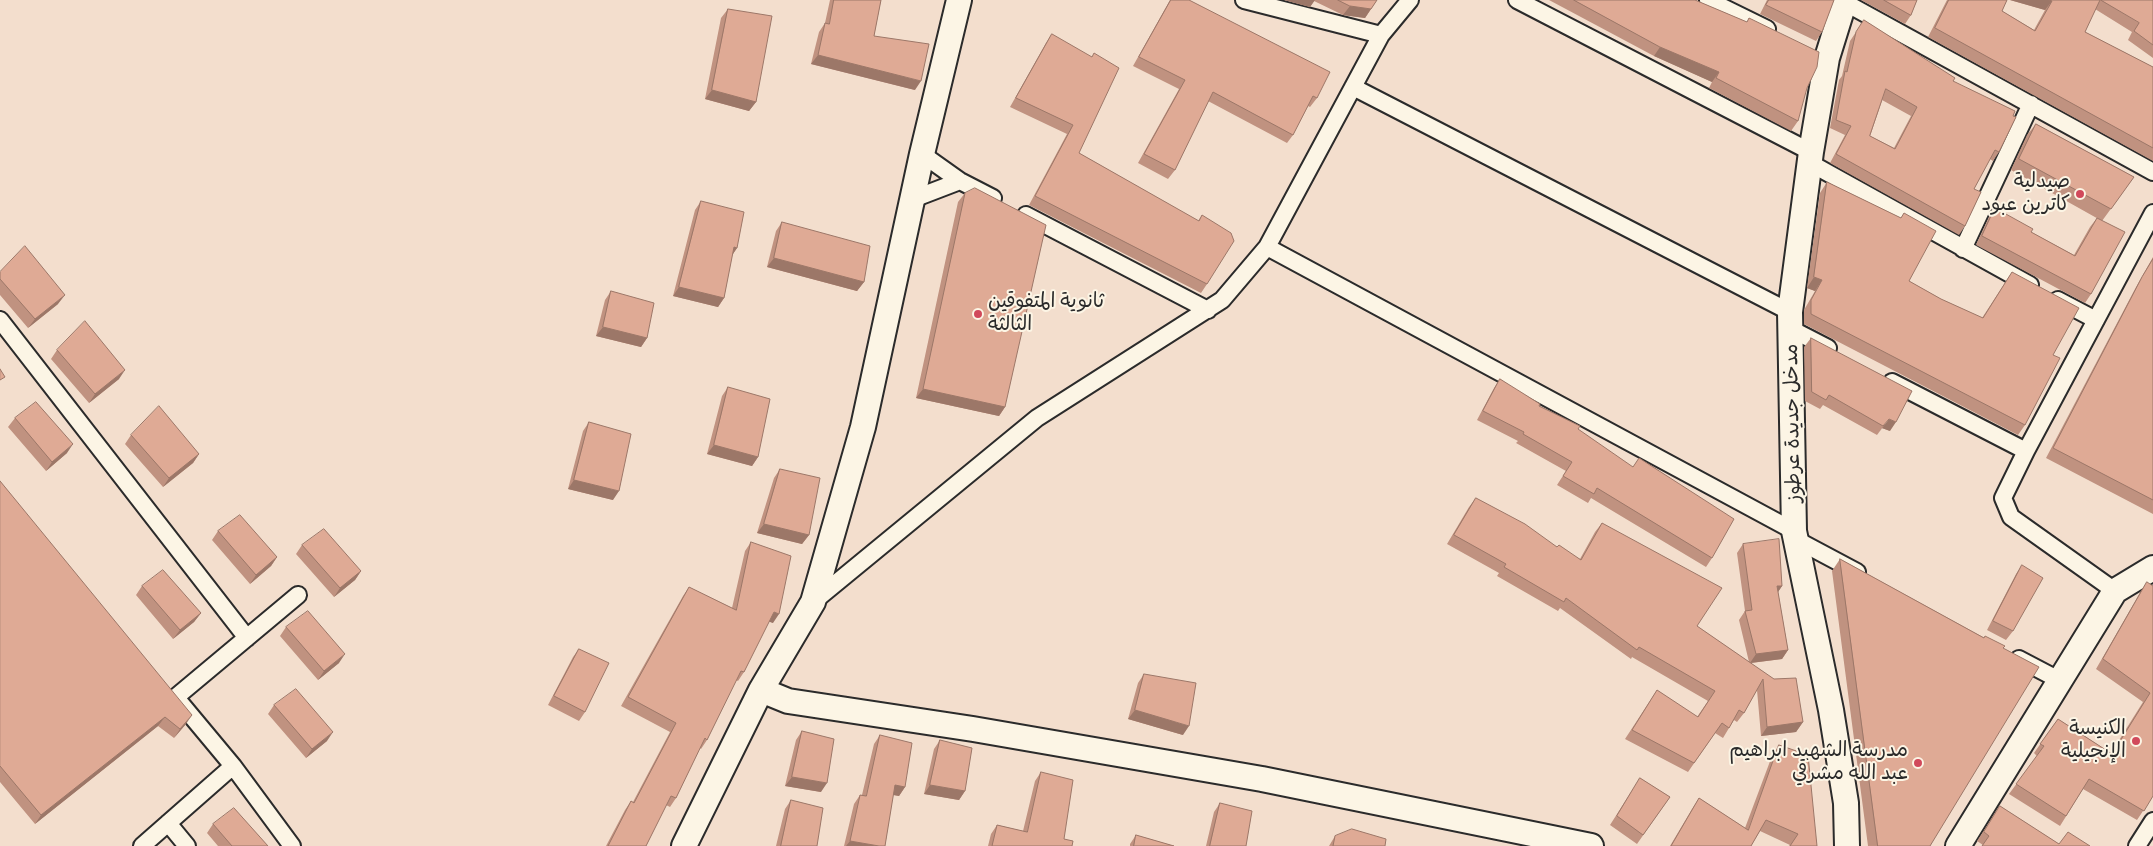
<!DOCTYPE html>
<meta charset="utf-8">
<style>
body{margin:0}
canvas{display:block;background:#f3decd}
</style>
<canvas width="2153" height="846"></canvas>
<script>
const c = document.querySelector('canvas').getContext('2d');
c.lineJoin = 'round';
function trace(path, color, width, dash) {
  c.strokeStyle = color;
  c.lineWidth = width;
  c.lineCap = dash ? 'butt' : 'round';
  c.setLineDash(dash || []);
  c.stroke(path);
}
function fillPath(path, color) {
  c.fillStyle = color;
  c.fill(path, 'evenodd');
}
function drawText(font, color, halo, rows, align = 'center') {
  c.font = font + ' Caveat,"Playpen Sans Arabic",sans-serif';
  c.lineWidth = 4;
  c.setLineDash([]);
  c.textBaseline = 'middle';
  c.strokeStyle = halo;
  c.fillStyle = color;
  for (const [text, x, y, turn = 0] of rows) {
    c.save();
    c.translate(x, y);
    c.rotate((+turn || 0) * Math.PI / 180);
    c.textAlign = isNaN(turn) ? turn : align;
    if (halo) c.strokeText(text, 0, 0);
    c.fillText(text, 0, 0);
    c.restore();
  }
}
const street = new Path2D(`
 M1244,0L1381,35
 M1517,0L1811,152
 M1708,0L1767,29
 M1844,2L2153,172
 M1353,87L1790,312
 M922,154L960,181L993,198
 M1810,163L2030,285
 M913,199L960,181
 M1026,215L1208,310
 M1267,247L1794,531
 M1963,249L2031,104
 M2058,300L2096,320
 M0,320L247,638
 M1791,329L1828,348
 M1892,382L2026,451
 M1795,539L1857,572
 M2115,591L2011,517L2003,498L2026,451L2153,213
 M813,602L1037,418L1222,300L1267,247L1381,35L1410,0
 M2019,659L2061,681
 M176,697L298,595
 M178,700L233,766L292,846
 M168,823L187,846
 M142,846L233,766
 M2137,846L2153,821`);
const secondary = new Path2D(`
 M1845,0L1827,58L1811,152L1790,312L1794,531L1831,710L1846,803L1847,846
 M761,690L788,701L973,729L1262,779L1591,846
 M684,846L761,690L813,602L863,427L922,154L959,0
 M1958,846L2115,591L2153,568`);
trace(street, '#2b2b2b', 20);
trace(secondary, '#2b2b2b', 28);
trace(street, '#fcf5e5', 16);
trace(secondary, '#fcf5e5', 24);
fillPath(new Path2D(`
 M830,0H881L874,36L915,90L811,64L819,32L825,23Z
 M1170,0H1189L1317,98L1310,107L1308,106L1293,135L1287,143L1208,101L1175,170L1168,179L1138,163L1179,89L1133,66Z
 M1284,0H1377L1365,18L1343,15L1314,1L1310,7Z
 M1549,0H1695L1747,22L1749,18L1798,121L1791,131L1709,88L1712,82L1654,56Z
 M1767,0H1834L1822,32L1816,41L1760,14Z
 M1861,0H1917L1911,15L1905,24Z
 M1947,0H2007L2002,11L2034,30L2045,10L2010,0H2153V58L2128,40L2132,32L2095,9L2085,32L2153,67V161L1928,37Z
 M728,9L756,102L749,111L705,99L721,18Z
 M1864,20L1953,81L1999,152L1993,161L1990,159L1974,189L1965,226L1959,235L1830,163L1845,135L1830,128L1839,80L1842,76L1850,41ZM1882,100L1911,116L1894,148L1870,136Z
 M1052,34L1079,153L1198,221L1202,215L1207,284L1201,293L1029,205L1067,134L1010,107L1046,43Z
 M2036,124L2134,177L2102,221L2011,170L2027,135Z
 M1827,182L1901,218L1904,213L1909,281L1941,299L1982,318L2012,272L2053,355L2025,425L2018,435L1804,324V310L1815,291L1807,288L1820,193Z
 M965,193L1005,407L999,416L916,398L958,202Z
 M701,201L737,248L732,255L724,298L718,307L673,296L695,210Z
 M1995,208L2031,232L2074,255L2090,227L2097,218L2091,294L2085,303L1976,245L1989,217Z
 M782,222L864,282L857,291L767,267L776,231Z
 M2153,257V514L2046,458L2136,287Z
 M0,272L58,304L28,328L0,295Z
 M611,291L647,338L641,347L596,336L605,300Z
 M1811,338L1890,431L1882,428L1877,435L1823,405L1820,409L1805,401L1804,347Z
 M57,350L119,379L89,403L51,359Z
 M1500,379L1539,406L1578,429L1712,558L1706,567L1591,498L1588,503L1557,485L1566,471L1516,443L1518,441L1477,420L1494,388Z
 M728,387L758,457L752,466L707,454L722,396Z
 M15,418L67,453L46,471L8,427Z
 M589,422L613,500L568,489L583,431Z
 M131,435L199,454L193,463L163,487L125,444Z
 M780,469L809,535L802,544L757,533L774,478Z
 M0,481L186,724L174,738L158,726L35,824L0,782Z
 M1476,498L1557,547L1580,559L1595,532L1602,523L1697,626L1749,662L1739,620L1745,611L1737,553L1743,544L1782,586L1778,592L1788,650L1782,659L1751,663L1803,722L1796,732L1761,736L1757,690L1744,713L1737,722L1734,720L1729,728L1723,738L1715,733L1688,772L1625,739L1657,690L1697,717L1708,701L1632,657L1631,659L1560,608L1558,611L1497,576L1499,573L1447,544L1469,507Z
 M218,531L277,557L271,566L250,584L212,540Z
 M751,542L773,623L769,621L744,672L738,681L736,680L707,740L701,749L700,748L676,798L670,807L666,805L646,846H606L625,810L631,801L633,802L670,732L621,706L683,596L689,587L732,608L745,551Z
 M302,545L361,571L355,580L334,597L296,554Z
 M1840,559L2003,648L1930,846H1868L1832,571Z
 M2022,565L2013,631L2006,640L1987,630L2016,574Z
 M2147,582L2153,796L2137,820L2083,789L2060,826L2009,794L2037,756L2034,753L2058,719L2111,753L2143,702L2096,669L2141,591Z
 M142,586L201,613L194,622L173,639L136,595Z
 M286,627L339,663L318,680L280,636Z
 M579,649L585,712L579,721L548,705L573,657Z
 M1144,674L1183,735L1128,719L1138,683Z
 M274,705L327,741L306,758L268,714Z
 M802,731L821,792L785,786L796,740Z
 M880,735L905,787L899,796L893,795L885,846H844L854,804L860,795H862L874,744Z
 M940,740L965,791L959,800L924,794L934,749Z
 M1779,745L1817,846H1789L1790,845L1760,831L1751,846H1670L1692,809L1699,798L1745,828L1772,756Z
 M1041,772L1064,839L1072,846H988L991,834L997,825L1023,831L1035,781Z
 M1640,778L1670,797L1637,844L1610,825Z
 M791,800L817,846H776L785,809Z
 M1220,803L1246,846H1206L1214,812Z
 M2000,806L2059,844L2090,846L1983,845L1977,841Z
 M213,824L268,846H218L207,833Z
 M1136,835L1174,846H1130V844Z
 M1335,836L1385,846H1329Z`), '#c09280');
fillPath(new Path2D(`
 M1284,0H1315L1310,7Z
 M2010,0H2049L2052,1L2045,10Z
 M1350,6L1371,9L1365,18L1343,15Z
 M1660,47L1719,72L1712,82L1654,56Z
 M818,55L921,81L915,90L811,64Z
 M712,90L756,102L749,111L705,99Z
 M734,247L737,248L731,257Z
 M774,258L864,282L857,291L767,267Z
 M1814,277L1822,280L1815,291L1807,288Z
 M679,287L724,298L718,307L673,296Z
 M65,295L58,304L28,328L35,319Z
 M603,327L647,338L641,347L596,336Z
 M125,370L119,379L89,403L95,394Z
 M923,389L1005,407L999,416L916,398Z
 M1889,419L1896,422L1890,431L1882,428L1877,435Z
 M73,444L67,453L46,471L52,462Z
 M714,445L758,457L752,466L707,454Z
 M199,454L193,463L163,487L169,478Z
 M574,480L619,491L613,500L568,489Z
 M764,524L809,535L802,544L757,533Z
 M277,557L271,566L250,584L256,575Z
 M361,571L355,580L334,597L340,588Z
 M1777,586H1782L1776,595Z
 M774,612L779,614L773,623L767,621Z
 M201,613L194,622L173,639L180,630Z
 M1788,650L1782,659L1750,663L1756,654Z
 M345,654L339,663L318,680L324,671Z
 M1135,710L1189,726L1183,735L1128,719Z
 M192,715L186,724L174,738L180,729Z
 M165,717L158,726L35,824L41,815Z
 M1803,722L1796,732L1761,736L1767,727Z
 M333,732L327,741L306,758L312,749Z
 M792,777L827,783L821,792L785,786Z
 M895,785L905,787L899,796L889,794Z
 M930,785L965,791L959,800L924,794Z
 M850,841L879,846H846Z`), '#9c7768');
const building = new Path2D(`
 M834,0H881L874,36L929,44L921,81L818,55L825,23L829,24Z
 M1171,0H1189L1330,72L1317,98L1313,96L1293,135L1213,92L1175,170L1144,154L1185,80L1139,57Z
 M1338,0H1377L1371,9L1350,6Z
 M1574,0H1695L1747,22L1749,18L1819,52L1817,67L1807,88L1798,121L1716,78L1719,72L1660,47Z
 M1769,0H1834L1822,32L1766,5Z
 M1884,0H1917L1911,15Z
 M1949,0H2007L2002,11L2035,31L2052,1L2049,0H2100L2085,32L2153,67V148L1935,28Z
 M2101,0H2153V45L2134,31L2139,23Z
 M728,9L772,16L756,102L712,90Z
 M1864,20L1955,78L1953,81L2015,111L2013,116L2016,117L1999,152L1995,150L1974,189L1981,192L1965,226L1836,154L1851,126L1836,120L1845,71L1847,72L1856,32ZM1886,89L1917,107L1895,149L1870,136Z
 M1052,34L1092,57L1094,53L1119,68L1079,153L1199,221L1202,215L1231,233L1234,241L1207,284L1035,196L1073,125L1016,98Z
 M2036,124L2134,177L2111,209L2019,159Z
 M1827,182L1901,218L1904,213L1936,231L1909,281L1941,299L1983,318L2012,272L2079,308L2053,355L2060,358L2025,425L1811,314V300L1822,280L1814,277Z
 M975,188L1046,225L1005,407L923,389L965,193Z
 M701,201L744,212L737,248L734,247L724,298L679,287Z
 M1995,208L2033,229L2031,232L2075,256L2097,218L2125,232L2091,294L1982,236Z
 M782,222L870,246L864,282L774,258Z
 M25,246L65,295L35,319L0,279V272Z
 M2153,259V500L2053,448L2142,277Z
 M611,291L654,303L647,338L603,327Z
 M85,321L125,370L95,394L57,350Z
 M1811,338L1912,391L1896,422L1889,419L1883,426L1829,395L1826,400L1812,392Z
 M0,369L5,377L0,380Z
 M1500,379L1540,404L1539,406L1580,426L1578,429L1633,467L1639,458L1734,519L1712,558L1597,488L1594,494L1563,476L1572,462L1523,434L1524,432L1483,411Z
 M728,387L770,399L758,457L714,445Z
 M36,402L73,444L52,462L15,418Z
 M159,406L199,454L169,478L131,435Z
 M589,422L631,434L619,491L574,480Z
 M780,469L820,478L809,535L764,524Z
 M0,481L192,715L180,729L165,717L41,815L0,766Z
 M1476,498L1525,524L1557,547L1559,545L1581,560L1602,523L1722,588L1697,626L1774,679L1796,678L1803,722L1767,727L1763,679L1744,713L1739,710L1729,728L1722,723L1694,763L1632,730L1657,690L1698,717L1715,691L1639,647L1637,650L1566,598L1564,602L1504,567L1506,564L1454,535Z
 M240,515L277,557L256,575L218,531Z
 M324,529L361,571L340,588L302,545Z
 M1779,539L1782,586H1777L1788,650L1756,654L1745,611L1752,610L1743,544Z
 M751,542L791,556L779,614L774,612L744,672L741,671L707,740L705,738L676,798L671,796L646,846H608L631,801L634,803L676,723L628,697L689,587L736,610Z
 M1840,559L1984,638L1985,636L2005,646L2003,648L2039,667L1930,846H1878Z
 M2022,565L2043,578L2013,631L1993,621Z
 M163,570L201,613L180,630L142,586Z
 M2147,582L2153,586V796L2144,811L2089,779L2066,816L2016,784L2044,746L2040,744L2058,719L2112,754L2150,693L2103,659Z
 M308,611L345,654L324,671L286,627Z
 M579,649L609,663L585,712L554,696Z
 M1144,674L1196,683L1189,726L1135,710Z
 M296,689L333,732L312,749L274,705Z
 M802,731L834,739L827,783L792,777Z
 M880,735L912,743L905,787L895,785L885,846H879L850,841L860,795L866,796Z
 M940,740L972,748L965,791L930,785Z
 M1779,745L1808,755L1817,846H1790L1798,834L1766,820L1751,846H1671L1699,798L1748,830Z
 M1041,772L1073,780L1064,839L1073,841L1072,846H992L997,825L1027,832Z
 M1640,778L1670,797L1643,835L1617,816Z
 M791,800L823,808L817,846H781Z
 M1220,803L1252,811L1246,846H1210Z
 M2000,806L2059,844L2068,832L2090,846H1982L1989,836L1984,832Z
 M234,808L268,846H232L213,824Z
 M1352,829L1386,839L1385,846H1333L1335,836Z
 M1136,835L1174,846H1134Z`);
fillPath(building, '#dfaa95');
trace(building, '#9c7768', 1);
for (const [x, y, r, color] of [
 [2080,194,5,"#d1495b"],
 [978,314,5,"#d1495b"],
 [2136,741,5,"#d1495b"],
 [1918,763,5,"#d1495b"]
]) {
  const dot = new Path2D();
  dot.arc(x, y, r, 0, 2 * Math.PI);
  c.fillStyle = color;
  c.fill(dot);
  trace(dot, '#fcf5e5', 2);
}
drawText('20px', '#2b2b2b', '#fcf5e5', [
 ["صيدلية",2070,182],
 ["كاترين عبود",2070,205],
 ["ثانوية المتفوقين",988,302,"left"],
 ["الثالثة",988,325,"left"],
 ["الكنيسة",2126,729],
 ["الإنجيلية",2126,752],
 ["مدرسة الشهيد ابراهيم",1908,751],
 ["عبد الله مشرقي",1908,774]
], 'right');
drawText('20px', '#2b2b2b', '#fcf5e5', [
 ["مدخل جديدة عرطوز",1793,423,-91]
]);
</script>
